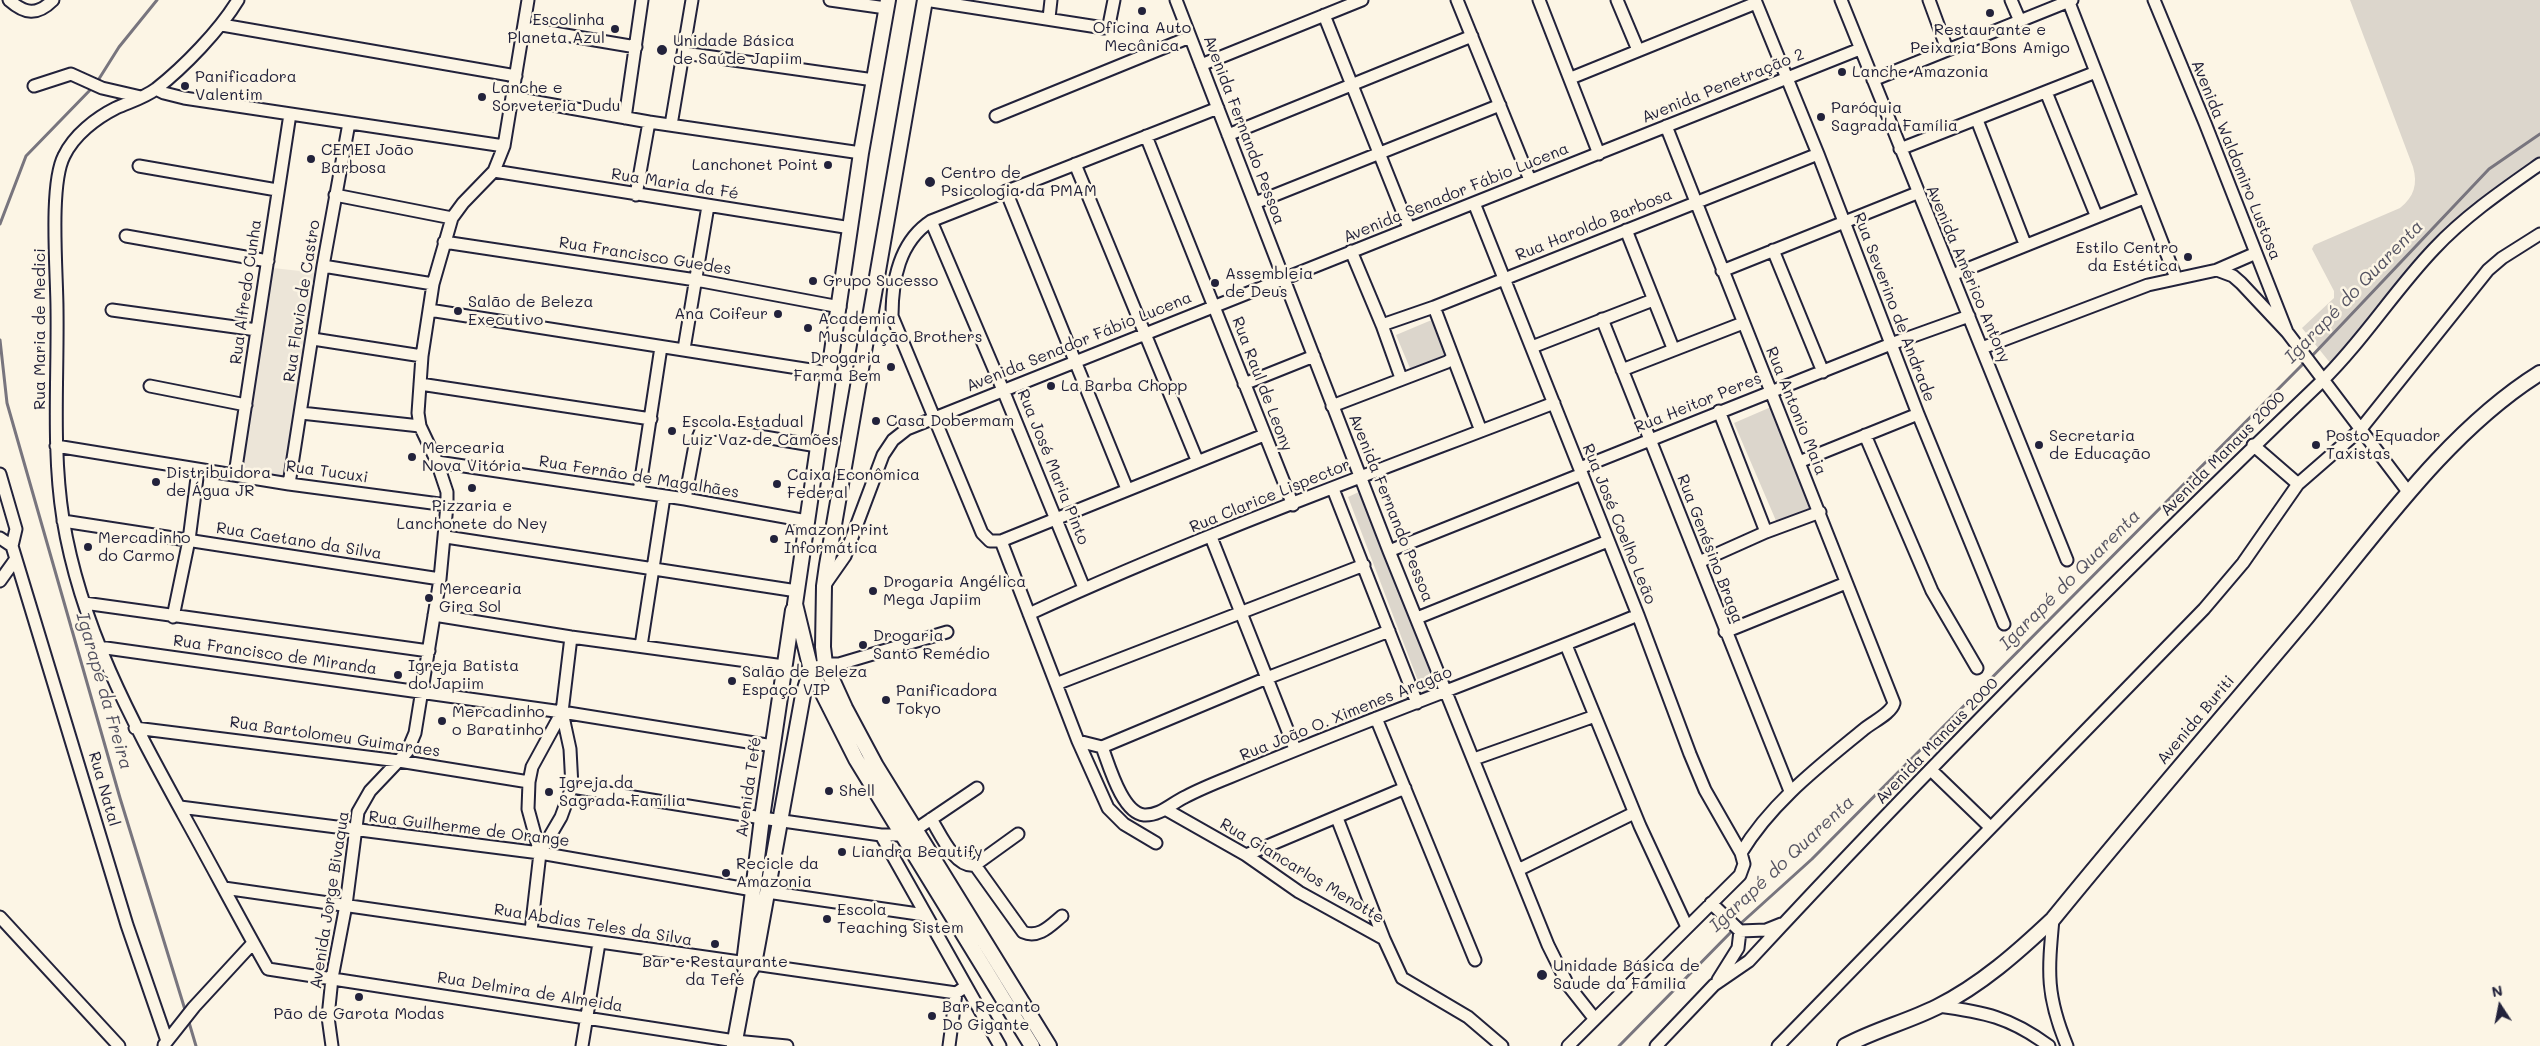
<!DOCTYPE html>
<meta charset="utf-8">
<style>
body{margin:0}
#map{position:relative;width:2540px;height:1046px;overflow:hidden;background:#fcf5e5;font-family:Mali,sans-serif}
canvas{display:block}
.north{position:absolute;left:2475px;top:981px;width:50px;height:50px;-webkit-text-stroke:4px #fcf5e5;paint-order:stroke;rotate:349deg;font-size:14px;font-weight:700;line-height:20px;text-align:center;color:#22223b}
.north::after{content:'';display:block;margin:auto;width:18px;height:22px;background:#22223b;clip-path:polygon(50% 0,100% 100%,50% 72%,0 100%)}
</style>
<div id="map">
<canvas width="2540" height="1046"></canvas>
<div class="north">N</div>
</div>
<script>
const c = document.querySelector('canvas').getContext('2d');
c.lineJoin = 'round';
function fillPath(path, color) {
  c.fillStyle = color;
  c.fill(path, 'evenodd');
}
function trace(path, color, width, dash) {
  c.strokeStyle = color;
  c.lineWidth = width;
  c.lineCap = dash ? 'butt' : 'round';
  c.setLineDash(dash || []);
  c.stroke(path);
}
function drawText(font, color, halo, rows, align = 'center') {
  c.font = font + ' Mali,sans-serif';
  c.lineWidth = 5;
  c.setLineDash([]);
  c.textBaseline = 'middle';
  c.strokeStyle = halo;
  c.fillStyle = color;
  for (const [text, x, y, turn = 0] of rows) {
    c.save();
    c.translate(x, y);
    c.rotate((+turn || 0) * Math.PI / 180);
    c.textAlign = isNaN(turn) ? turn : align;
    if (halo) c.strokeText(text, 0, 0);
    c.fillText(text, 0, 0);
    c.restore();
  }
}
fillPath(new Path2D(`
 M273,268L318,273L286,480L239,473Z`), '#ece5d8');
fillPath(new Path2D(`
 M2350,0H2540V158C2501,185 2462,212 2429,246C2394,283 2366,326 2331,364L2302,328L2334,298V291L2312,249L2314,245L2400,208C2414,197 2418,184 2413,167Z
 M1434,319L1449,357L1412,373L1396,335Z
 M1771,407L1814,509L1777,523L1734,423Z
 M1361,491L1439,687L1423,694L1348,497Z`), '#dcd6cc');
trace(new Path2D(`
 M97,82L119,47L157,0
 M0,224L26,156L93,87
 M0,340L7,403L120,798L186,1013
 M2310,358L2489,169L2540,134
 M1739,925L1812,859L2305,362
 M188,1019L196,1046
 M1619,1046L1734,929`), '#78757e', 3);
const minor = new Path2D(`
 M9,0C25,14 37,16 53,0
 M238,0C220,30 184,67 156,89C144,98 129,102 116,108C96,118 74,135 64,156C49,185 57,274 57,309C58,379 52,450 63,519C81,628 131,719 183,814C212,866 239,918 268,969L735,1041L787,1046
 M830,0L886,8
 M925,0L1104,28L1109,25L1114,0
 M1176,0L1389,551L1548,945L1568,985L1594,1018
 M1457,0L1530,180
 M1539,0L1599,154
 M1617,0L1638,50
 M1755,0L1818,154L1918,414L2004,624
 M1841,0L2067,560
 M1929,0L1947,49
 M2011,0L2020,21
 M2068,0L2176,278
 M2154,0L2205,123L2287,332
 M1324,15L1409,228
 M1049,18L1051,0
 M222,25L516,76
 M524,28L636,47
 M684,53L874,80
 M1201,65L1362,0
 M1571,78L1756,3
 M1873,80L2072,0
 M34,86L71,74L102,88L141,97
 M156,89L164,93L184,98L504,146
 M2046,92L2096,215
 M514,98L649,122L861,153
 M1218,108L931,221C899,242 892,280 892,316L982,533L990,541H1001L1264,435
 M996,116L1190,37
 M625,118L642,0
 M1977,120L2025,244
 M671,125L692,0
 M1228,135L1472,36
 M1146,136L1293,505
 M1900,149L2096,72
 M1075,164L1197,460
 M139,166L277,190
 M494,171L851,228
 M1006,191L1127,489
 M335,195L452,218
 M636,195L649,122
 M1255,203L1500,105
 M1474,203L1638,615L1690,754L1705,790L1741,853
 M931,221L1003,390L1084,588
 M1626,230L1673,348
 M126,236L268,261
 M444,242L696,280L840,307
 M1773,250L1823,372
 M1351,251L1382,325L1401,378
 M323,266L433,284
 M2217,270L2233,276L2241,283L2287,332L2409,493
 M1722,271L1917,193
 M1952,275L2144,198
 M1434,307L1481,431
 M112,310L257,330
 M429,310L830,373
 M1602,319L1790,791
 M1382,325L1434,307L1818,154
 M313,339L422,356
 M1532,347L1653,300
 M1982,348L2148,285L2217,270L2256,253
 M684,349L708,206
 M1622,370L1743,323
 M420,384L651,419
 M1244,384L1314,356
 M150,386L246,405
 M1332,406L1447,362L1452,358
 M1719,411L1766,532
 M301,413L420,426
 M1865,435L1932,591L1977,668
 M2253,445L2298,484
 M56,446L289,484L447,505
 M437,462L685,499L807,521
 M1799,462L1918,414
 M1580,468L1891,344L1969,316
 M0,474L16,529L12,546
 M235,474L290,114
 M289,484L323,266L349,123
 M1333,489L1417,703
 M639,492L661,347
 M685,499L695,445L701,431L718,429L817,446
 M63,521L440,579
 M446,537L797,591
 M1211,537L1295,749
 M0,538L12,546
 M1001,541L1078,741L1102,747
 M12,546L127,925L167,1041
 M1389,551L1582,474
 M1699,562L1766,532L1820,512
 M0,581L15,560
 M824,586L845,556L883,455L893,440L907,429L1860,49
 M84,603L429,651
 M1029,614C1200,535 1378,471 1554,403
 M434,615L571,637L784,666
 M173,617L189,540L198,470
 M1417,618L1608,541
 M1725,632L1846,583
 M1566,645L1640,826L1687,927
 M641,646L664,497
 M99,647L562,712L773,746
 M825,664H839L947,632
 M1056,684L1364,565
 M1376,718L1475,960
 M135,728L399,761L529,782
 M1078,741L1108,808L1124,824L1156,843
 M1102,747C1109,765 1122,813 1144,815C1160,816 1172,803 1185,797C1200,789 1215,783 1230,777C1365,720 1503,671 1638,615
 M1102,747L1267,678L1389,631
 M1474,759L1595,716
 M1931,770L1990,827
 M572,787L762,818L881,835H902
 M180,807L540,853L753,890
 M1165,809L1246,855L1299,892L1384,939L1402,978L1468,1017L1502,1046
 M1337,818L1384,939
 M931,819C940,833 955,869 975,865L1018,834
 M915,830L977,788
 M881,835L1000,1046
 M540,853L561,817L572,787L570,749L562,712L571,637
 M1246,855L1405,788
 M975,865L1023,932C1039,939 1051,925 1062,916
 M1518,870L1634,813
 M224,888L956,993
 M767,892L925,915
 M1711,903L1740,931L1766,930L1781,924
 M0,917L119,1046
 M2053,919C2048,973 2046,995 2067,1046
 M531,931L540,853L528,809L529,782L532,767L562,712
 M1718,980L1738,948L1740,931
 M1938,1006C1984,1012 2010,1017 2049,1046
 M164,1045L194,1007L253,943
 M332,1046L328,1017L332,978L346,905L358,812L370,791L407,752L415,733L440,579L447,505V492L437,462L420,426L418,413L422,356L433,284L452,218L463,203L494,171L504,146L528,0
 M582,1046L599,943
 M949,1046L956,993L962,989
 M1568,1046L1740,875L1744,864L1741,853C1771,803 1818,767 1863,730C1872,722 1891,714 1894,703L1666,126
 M1656,1046L1714,985L1749,961C1933,762 2125,570 2321,382C2363,341 2394,291 2434,249C2465,216 2503,190 2540,164
 M1778,1046L2204,609L2243,563L2298,484L2360,430L2488,270L2502,258L2540,234`);
const major = new Path2D(`
 M888,0L861,153L795,604L811,670L856,759L1032,1046
 M925,0L827,565L824,586L823,647L825,664L845,708L876,766L1049,1046
 M747,976L754,964L759,937L803,695L811,670L816,668
 M734,1046L747,976L744,963L762,818L793,610
 M1845,1046C1874,1030 1907,1022 1937,1007C1981,985 2018,952 2053,919C2136,817 2222,718 2306,618C2376,534 2447,431 2540,373`);
trace(minor, '#22223b', 15);
trace(major, '#22223b', 18);
trace(minor, '#fcf5e5', 11);
trace(major, '#fcf5e5', 14);
for (const [x, y, r, color] of [
 [1142,11,5,"#22223b"],
 [1990,13,5,"#22223b"],
 [615,29,5,"#22223b"],
 [662,50,6,"#22223b"],
 [1842,72,5,"#22223b"],
 [185,86,5,"#22223b"],
 [482,97,5,"#22223b"],
 [1821,117,5,"#22223b"],
 [311,159,5,"#22223b"],
 [828,165,5,"#22223b"],
 [930,182,6,"#22223b"],
 [2188,257,5,"#22223b"],
 [813,281,5,"#22223b"],
 [1215,283,5,"#22223b"],
 [458,311,5,"#22223b"],
 [778,314,5,"#22223b"],
 [808,328,5,"#22223b"],
 [891,367,5,"#22223b"],
 [1051,386,5,"#22223b"],
 [876,421,5,"#22223b"],
 [672,431,5,"#22223b"],
 [2039,445,5,"#22223b"],
 [2316,445,5,"#22223b"],
 [412,457,5,"#22223b"],
 [156,482,5,"#22223b"],
 [777,484,5,"#22223b"],
 [472,488,5,"#22223b"],
 [774,539,5,"#22223b"],
 [88,547,5,"#22223b"],
 [873,591,5,"#22223b"],
 [429,598,5,"#22223b"],
 [863,645,5,"#22223b"],
 [398,675,5,"#22223b"],
 [732,681,5,"#22223b"],
 [886,700,5,"#22223b"],
 [442,721,5,"#22223b"],
 [829,791,5,"#22223b"],
 [549,792,5,"#22223b"],
 [842,852,5,"#22223b"],
 [726,873,5,"#22223b"],
 [827,919,5,"#22223b"],
 [715,944,5,"#22223b"],
 [1542,975,6,"#22223b"],
 [359,997,5,"#22223b"],
 [932,1016,5,"#22223b"]
]) {
  const dot = new Path2D();
  dot.arc(x, y, r, 0, 2 * Math.PI);
  c.fillStyle = color;
  c.fill(dot);
  trace(dot, '#fcf5e5', 2);
}
drawText('16px', '#22223b', '#fcf5e5', [
 ["Escolinha",605,20,"right"],
 ["Planeta Azul",605,38,"right"],
 ["Oficina Auto",1142,28,"center"],
 ["Mecânica",1142,46,"center"],
 ["Restaurante e",1990,30,"center"],
 ["Peixaria Bons Amigo",1990,48,"center"],
 ["Unidade Básica",673,41],
 ["de Saúde Japiim",673,59],
 ["Lanche Amazonia",1852,72],
 ["Panificadora",195,77],
 ["Valentim",195,95],
 ["Lanche e",492,88],
 ["Sorveteria Dudu",492,106],
 ["Paróquia",1831,108],
 ["Sagrada Família",1831,126],
 ["CEMEI João",321,150],
 ["Barbosa",321,168],
 ["Lanchonet Point",818,165,"right"],
 ["Centro de",941,173],
 ["Psicologia da PMAM",941,191],
 ["Estilo Centro",2178,248,"right"],
 ["da Estética",2178,266,"right"],
 ["Assembleia",1225,274],
 ["de Deus",1225,292],
 ["Grupo Sucesso",823,281],
 ["Salão de Beleza",468,302],
 ["Executivo",468,320],
 ["Ana Coifeur",768,314,"right"],
 ["Academia",818,319],
 ["Musculação Brothers",818,337],
 ["Drogaria",881,358,"right"],
 ["Farma Bem",881,376,"right"],
 ["La Barba Chopp",1061,386],
 ["Casa Dobermam",886,421],
 ["Escola Estadual",682,422],
 ["Luiz Vaz de Camões",682,440],
 ["Secretaria",2049,436],
 ["de Educação",2049,454],
 ["Posto Equador",2326,436],
 ["Taxistas",2326,454],
 ["Mercearia",422,448],
 ["Nova Vitória",422,466],
 ["Distribuidora",166,473],
 ["de Água JR",166,491],
 ["Caixa Econômica",787,475],
 ["Federal",787,493],
 ["Pizzaria e",472,506,"center"],
 ["Lanchonete do Ney",472,524,"center"],
 ["Amazon Print",784,530],
 ["Informática",784,548],
 ["Mercadinho",98,538],
 ["do Carmo",98,556],
 ["Drogaria Angélica",883,582],
 ["Mega Japiim",883,600],
 ["Mercearia",439,589],
 ["Gira Sol",439,607],
 ["Drogaria",873,636],
 ["Santo Remédio",873,654],
 ["Igreja Batista",408,666],
 ["do Japiim",408,684],
 ["Salão de Beleza",742,672],
 ["Espaço VIP",742,690],
 ["Panificadora",896,691],
 ["Tokyo",896,709],
 ["Mercadinho",452,712],
 ["o Baratinho",452,730],
 ["Igreja da",559,783],
 ["Sagrada Família",559,801],
 ["Shell",839,791],
 ["Liandra Beautify",852,852],
 ["Recicle da",736,864],
 ["Amazonia",736,882],
 ["Escola",837,910],
 ["Teaching Sistem",837,928],
 ["Bar e Restaurante",715,962,"center"],
 ["da Tefé",715,980,"center"],
 ["Unidade Básica de",1553,966],
 ["Saude da Familia",1553,984],
 ["Bar Recanto",942,1007],
 ["Do Gigante",942,1025],
 ["Pão de Garota Modas",359,1014,"center"]
], 'left');
drawText('16px', '#22223b', '#fcf5e5', [
 ["Avenida Penetração 2",1723,86,-22],
 ["Avenida Fernando Pessoa",1244,130,69],
 ["Avenida Waldomiro Lustosa",2236,160,68],
 ["Rua Maria da Fé",675,184,9],
 ["Avenida Senador Fábio Lucena",1456,193,-22],
 ["Rua Haroldo Barbosa",1594,225,-22],
 ["Rua Francisco Guedes",645,256,9],
 ["Avenida Américo Antony",1968,274,67],
 ["Rua Alfredo Cunha",246,292,-82],
 ["Rua Flavio de Castro",302,301,-81],
 ["Rua Severino de Andrade",1894,307,69],
 ["Rua Maria de Medici",40,329,-90],
 ["Avenida Senador Fábio Lucena",1079,342,-22],
 ["Rua Raul de Leony",1262,384,69],
 ["Rua Heitor Peres",1698,403,-22],
 ["Rua Antonio Maia",1796,411,68],
 ["Avenida Manaus 2000",2223,454,-45],
 ["Rua José Maria Pinto",1053,467,68],
 ["Rua Tucuxi",327,472,8],
 ["Rua Fernão de Magalhães",639,477,9],
 ["Rua Clarice Lispector",1270,496,-22],
 ["Avenida Fernando Pessoa",1391,508,68],
 ["Rua José Coelho Leão",1619,524,68],
 ["Rua Caetano da Silva",299,541,9],
 ["Rua Genésino Braga",1710,549,69],
 ["Rua Francisco de Miranda",275,655,8],
 ["Rua João O. Ximenes Aragão",1346,714,-22],
 ["Avenida Buriti",2196,720,-50],
 ["Rua Bartolomeu Guimaraes",335,737,8],
 ["Avenida Manaus 2000",1937,741,-46],
 ["Avenida Tefé",749,787,-82],
 ["Rua Natal",104,789,74],
 ["Rua Guilherme de Orange",469,829,7],
 ["Rua Giancarlos Menotte",1302,871,31],
 ["Avenida Jorge Bivaqua",330,900,-81],
 ["Rua Abdias Teles da Silva",593,925,9],
 ["Rua Delmira de Almeida",530,992,9]
]);
drawText('italic 18px', '#545362', '#fcf5e5', [
 ["Igarapé do Quarenta",2354,292,-46],
 ["Igarapé do Quarenta",2070,580,-45],
 ["Igarapé da Freira",104,691,74],
 ["Igarapé do Quarenta",1782,864,-43]
]);
</script>
